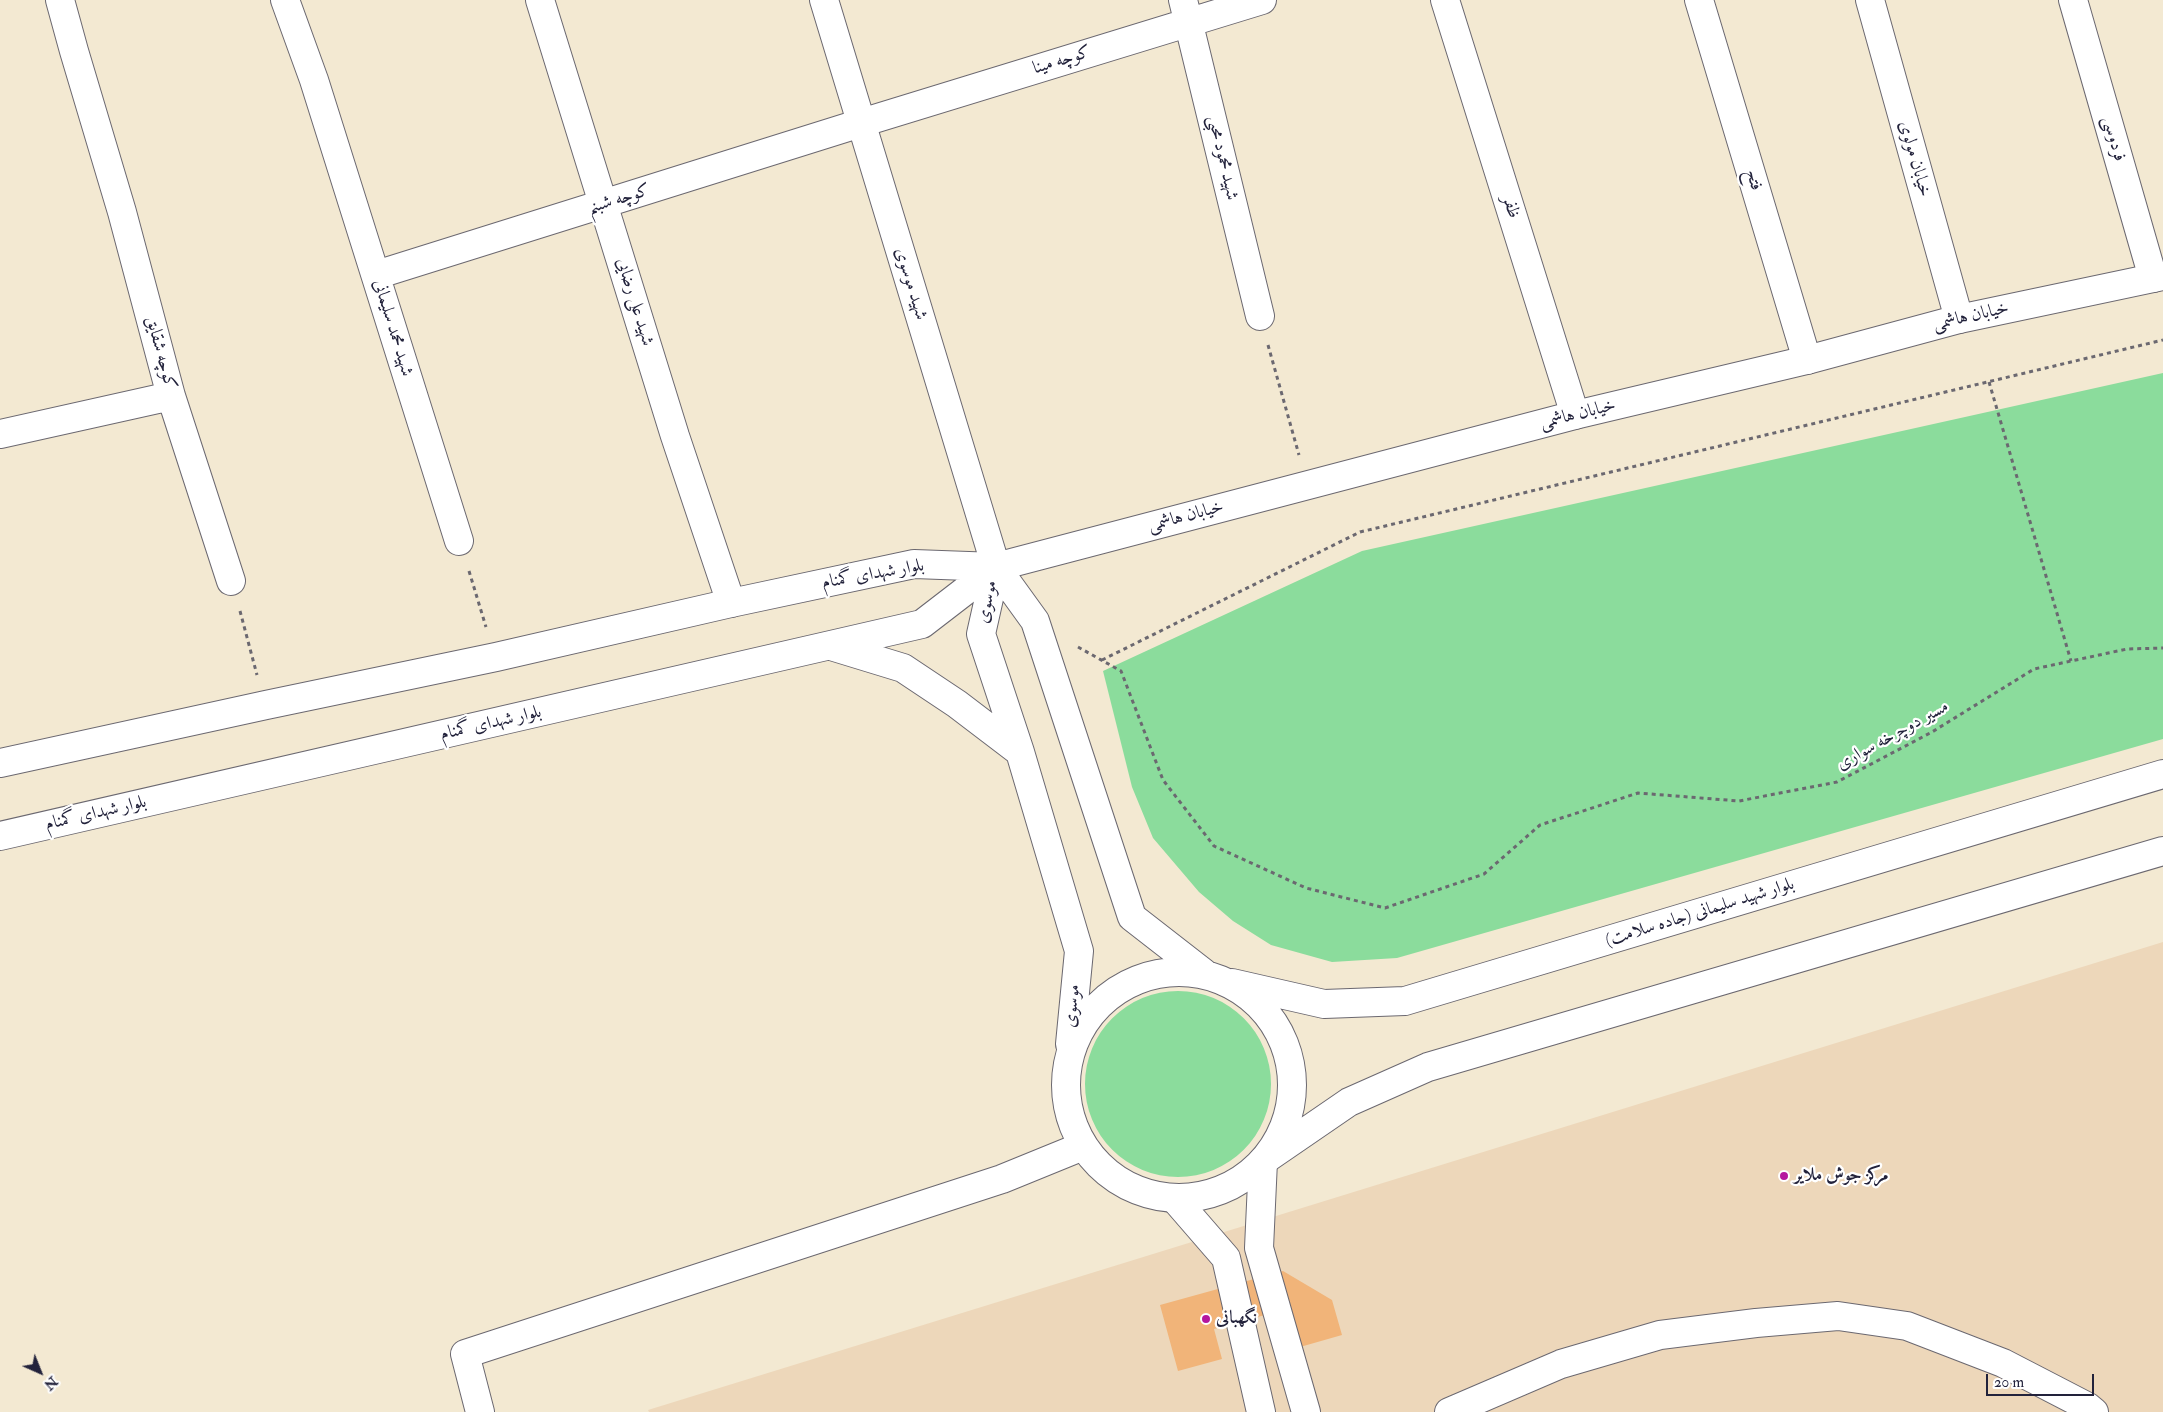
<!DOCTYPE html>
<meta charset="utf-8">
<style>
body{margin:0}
#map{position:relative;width:2163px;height:1412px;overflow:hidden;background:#f3e9d2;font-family:"IM FELL Double Pica",serif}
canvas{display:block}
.north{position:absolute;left:15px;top:1347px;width:50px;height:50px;-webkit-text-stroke:4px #fff;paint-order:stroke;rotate:136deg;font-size:14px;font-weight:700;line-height:20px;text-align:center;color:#22223b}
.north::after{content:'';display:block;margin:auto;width:18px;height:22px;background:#22223b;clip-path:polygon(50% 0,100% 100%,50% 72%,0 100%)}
.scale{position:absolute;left:1986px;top:1374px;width:108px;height:22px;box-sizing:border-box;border:2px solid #22223b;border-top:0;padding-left:6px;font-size:15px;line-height:18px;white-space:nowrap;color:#22223b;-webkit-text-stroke:4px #fff;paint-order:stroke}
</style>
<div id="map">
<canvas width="2163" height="1412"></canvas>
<div class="north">N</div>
<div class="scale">20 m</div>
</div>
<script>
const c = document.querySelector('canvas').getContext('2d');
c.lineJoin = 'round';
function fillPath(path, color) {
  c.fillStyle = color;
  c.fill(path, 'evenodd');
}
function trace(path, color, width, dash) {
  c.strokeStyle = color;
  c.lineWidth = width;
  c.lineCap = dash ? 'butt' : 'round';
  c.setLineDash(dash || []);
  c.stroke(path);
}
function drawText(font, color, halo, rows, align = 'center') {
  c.font = font + ' "IM FELL Double Pica",Amiri,serif';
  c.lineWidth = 4.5;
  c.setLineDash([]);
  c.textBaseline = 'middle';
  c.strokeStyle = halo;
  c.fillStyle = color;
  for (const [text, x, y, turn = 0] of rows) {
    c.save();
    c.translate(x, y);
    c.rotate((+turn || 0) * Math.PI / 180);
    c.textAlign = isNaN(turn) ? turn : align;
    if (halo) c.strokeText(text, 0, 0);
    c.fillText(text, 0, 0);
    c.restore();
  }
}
fillPath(new Path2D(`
 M2163,942V1412H649L648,1410Z`), '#edd7ba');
fillPath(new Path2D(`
 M2163,373V739L1397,958L1332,962L1271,945L1233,921L1199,892L1153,838L1132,787L1103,671L1362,551Z
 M1085 1084a93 93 0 1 1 186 0a93 93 0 1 1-186 0Z`), '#8bdc9c');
fillPath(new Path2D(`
 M1283,1271L1332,1300L1342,1335L1293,1349L1283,1310L1214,1329L1222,1359L1178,1371L1160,1305Z`), '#f1b479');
const minor = new Path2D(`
 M60,0L74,51L122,212L171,396L231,581
 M285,0L314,80L459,541
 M540,0L675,436L731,603
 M1183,0L1260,316
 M1445,0L1575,415
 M1699,0L1807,360
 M1870,0L1959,319
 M2073,0L2153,278
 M376,275L861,123L1262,0
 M0,434L171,396
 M1263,1161L1259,1248L1306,1412
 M1174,1198L1226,1258L1261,1412
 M480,1412L465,1354L1002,1179L1083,1146
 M1449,1412L1561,1364L1660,1335L1756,1323L1838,1316L1907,1326L2003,1363L2088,1407L2094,1412`);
const major = new Path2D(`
 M824,0L996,567L1035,621L1132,917L1204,973
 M996,567L981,634L1020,752L1079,951L1070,1044
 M831,646L903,668L957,704L1020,752
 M0,763L266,705L496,657L731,603L914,564L996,567L1575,415L1807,360L1959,319L2163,276
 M0,836L922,624L996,567
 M1066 1085a113 113 0 1 1 226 0a113 113 0 1 1-226 0Z
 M1232,983L1324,1004L1405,1001L2163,774
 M1263,1161L1349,1102L1428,1067L2163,851`);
trace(minor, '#6b6870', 30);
trace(major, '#6b6870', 30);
trace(new Path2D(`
 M1268,345L1299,455
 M1989,382L2071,661
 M469,571L486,627
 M240,611L257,675
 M1078,647L1121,671L1163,780L1214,846L1306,888L1385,908L1484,874L1540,825L1638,793L1739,801L1837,782L1932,732L2034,669L2127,649L2163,648
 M1102,660L1360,532L2163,340`), '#6b6870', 3, [4, 4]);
trace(minor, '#fff', 28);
trace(major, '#fff', 28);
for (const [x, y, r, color] of [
 [1784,1176,5,"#b5179e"],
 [1206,1319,5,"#b5179e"]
]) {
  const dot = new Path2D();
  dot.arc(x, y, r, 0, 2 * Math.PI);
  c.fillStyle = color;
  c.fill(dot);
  trace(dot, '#fff', 2);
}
drawText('18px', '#22223b', '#fff', [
 ["کوچه مینا",1062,61,-17],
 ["فردوسی",2113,139,74],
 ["شهید محمود محبی",1222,158,77],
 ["خیابان مولوی",1914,159,74],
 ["فتح",1753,180,73],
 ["کوچه شبنم",619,200,-17],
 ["ظفر",1510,207,72],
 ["شهید موسوی",910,284,73],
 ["شهید علی رضایی",634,302,73],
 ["خیابان هاشمی",1971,317,-13],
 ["شهید محمد سلیمانی",392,328,73],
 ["کوچه شقایق",160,353,75],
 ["خیابان هاشمی",1578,415,-14],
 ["خیابان هاشمی",1186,517,-15],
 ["بلوار شهدای گمنام",873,575,-10],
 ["موسوی",988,602,-78],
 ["بلوار شهدای گمنام",491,724,-13],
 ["مسیر دوچرخه سواری",1893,736,-29],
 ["بلوار شهدای گمنام",96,814,-13],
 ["بلوار شهید سلیمانی (جاده سلامت)",1700,913,-17],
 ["موسوی",1073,1006,-84]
]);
drawText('bold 18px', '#22223b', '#fff', [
 ["مرکز جوش ملایر",1794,1176],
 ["نگهبانی",1216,1319]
], 'left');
</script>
